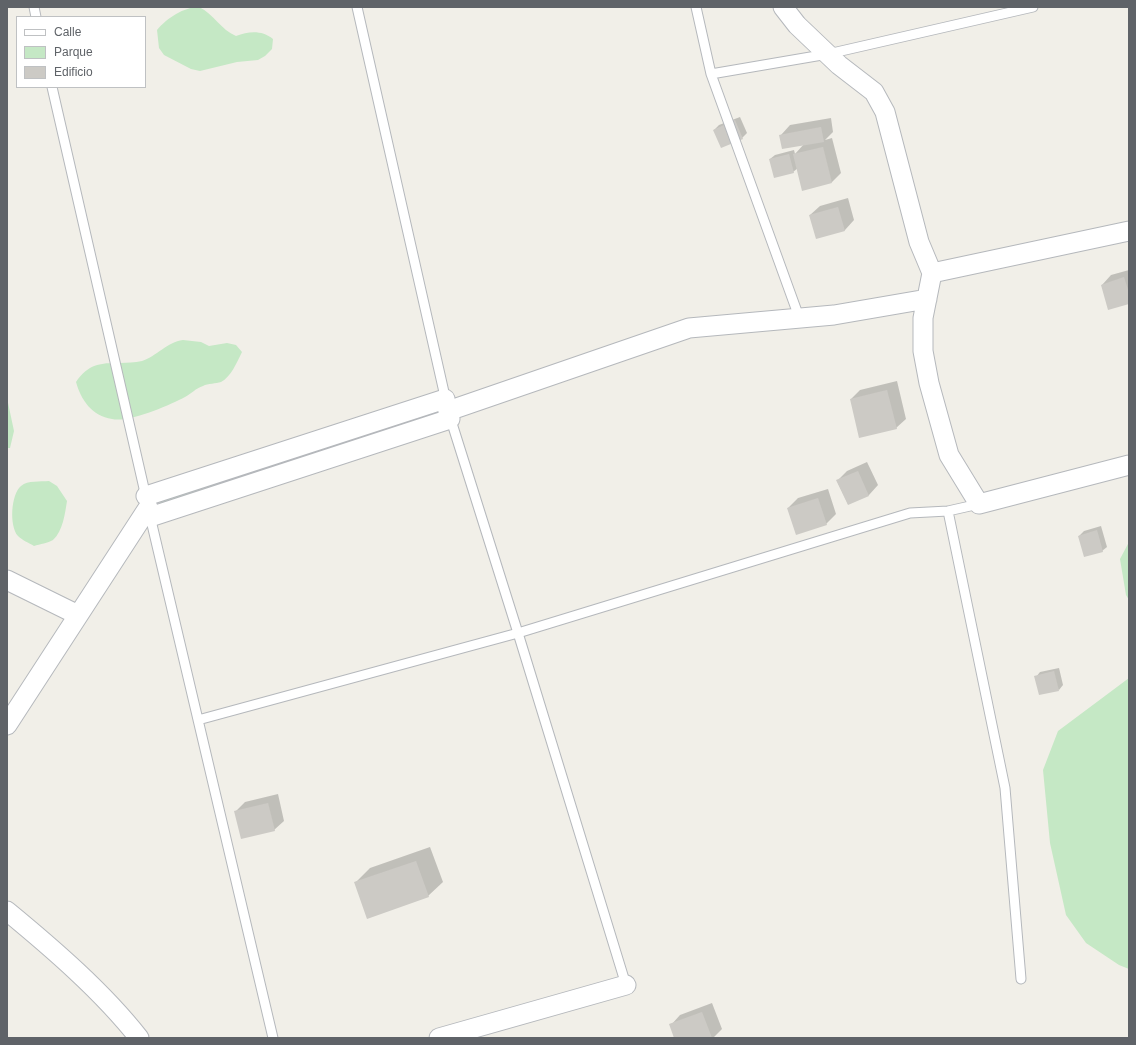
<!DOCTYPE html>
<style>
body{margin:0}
#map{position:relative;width:1136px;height:1045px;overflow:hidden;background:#f1efe8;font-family:Arial,sans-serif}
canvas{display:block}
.frame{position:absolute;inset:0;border:8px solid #5f6368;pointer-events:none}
.legend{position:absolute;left:16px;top:16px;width:130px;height:72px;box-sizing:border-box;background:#fff;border:1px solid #bfc1c3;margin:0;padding:5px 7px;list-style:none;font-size:12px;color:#5f6368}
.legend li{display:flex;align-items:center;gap:8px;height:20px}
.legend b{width:20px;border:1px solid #bfc1c3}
</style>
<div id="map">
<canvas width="1136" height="1045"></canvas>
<div class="frame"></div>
<ul class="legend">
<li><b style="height:5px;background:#fff"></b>Calle</li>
<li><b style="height:11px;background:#c5e8c5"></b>Parque</li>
<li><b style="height:11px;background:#cccac5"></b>Edificio</li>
</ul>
</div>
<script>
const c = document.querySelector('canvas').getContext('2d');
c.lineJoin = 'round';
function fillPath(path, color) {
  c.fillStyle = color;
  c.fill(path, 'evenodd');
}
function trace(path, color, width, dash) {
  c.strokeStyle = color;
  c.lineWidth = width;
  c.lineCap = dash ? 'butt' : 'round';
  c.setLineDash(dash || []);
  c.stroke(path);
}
fillPath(new Path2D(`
 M199,7C214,14 221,30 236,36C249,31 262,30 273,39L272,49L265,56L258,60L237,62L200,71L191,69L164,55L159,48L157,30C167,18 184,7 199,7Z
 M183,340L201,342L209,346L227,343L236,345L242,352C237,362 231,377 221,382C216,384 208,383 203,386C196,388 191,394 185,397C170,405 129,423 112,419C92,416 81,400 76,382C94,354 117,367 142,361C157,356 167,342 183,340Z
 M7,398L14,431L10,448H7Z
 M420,417L422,420L161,504L160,502L161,500Z
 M49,481L57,486L67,501C65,513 63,531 53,540C48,543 40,544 34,546C29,543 22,540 18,536C9,526 11,494 21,486C28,480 40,482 49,481Z
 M1129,542V600L1126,595L1120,559Z
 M1129,678V969L1119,965L1086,943L1066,915L1050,843L1043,770L1058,731Z`), '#c5e8c5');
fillPath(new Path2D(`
 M740,117L747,133L742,138L714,130L719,125Z
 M831,118L833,132L825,140L832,138L841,173L832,182L803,190L798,168L793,172L770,159L775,155L794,150L795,154L804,144L781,135L790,125Z
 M848,198L854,220L845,230L817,238L810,215L820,206Z
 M1129,270V303L1102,285L1111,275Z
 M897,381L906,419L896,428L851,399L860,390Z
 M867,462L878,485L869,495L848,504L837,481L847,471Z
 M828,489L836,514L826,524L788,508L798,498Z
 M1101,526L1107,547L1102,551L1079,536L1084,531Z
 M1059,668L1063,685L1059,690L1036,677L1040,672Z
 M278,794L284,821L274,830L235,812L245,802Z
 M430,847L443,882L428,896L356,882L370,868Z
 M712,1003L722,1029L713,1038H676L671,1025L680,1015Z`), '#0003');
fillPath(new Path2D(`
 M735,120L743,139L721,148L713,130Z
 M821,127L824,142L782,149L779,135Z
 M823,147L832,183L802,191L793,154Z
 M789,154L794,173L774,178L769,159Z
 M838,207L845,231L816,239L809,215Z
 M1124,277L1129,293V304L1108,310L1101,285Z
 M887,390L897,429L859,438L850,399Z
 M858,471L869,496L848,505L836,480Z
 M818,498L827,525L796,535L787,508Z
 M1097,530L1103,552L1084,557L1078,536Z
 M1054,671L1059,691L1039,695L1034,676Z
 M268,803L275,831L241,839L234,811Z
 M416,861L429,897L367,919L354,882Z
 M702,1012L712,1038H674L669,1024Z`), '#cccac5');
const lane = new Path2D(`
 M34,7L36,17
 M357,7L446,401
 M696,7L711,74L799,317
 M711,74L828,54L1033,7
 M52,87L146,497
 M450,417L518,633L626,985
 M948,511L1005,788L1021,979
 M150,516L273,1038
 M198,720L518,633L910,513L948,511L979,504`);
const street = new Path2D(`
 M783,7L797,25L839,65L874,92L885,112L919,242L932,273L923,318V351L929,383L949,455L979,504L1129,465
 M932,273L1129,231
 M448,411L689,328L834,315L927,299
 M146,496L445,399
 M150,517L450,419
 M7,580L78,615
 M7,725L148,508
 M7,911C52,948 103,992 139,1038
 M439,1038L626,985`);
trace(lane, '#b5b8bc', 11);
trace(street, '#b5b8bc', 21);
trace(lane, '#fff', 9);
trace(street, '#fff', 19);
</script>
